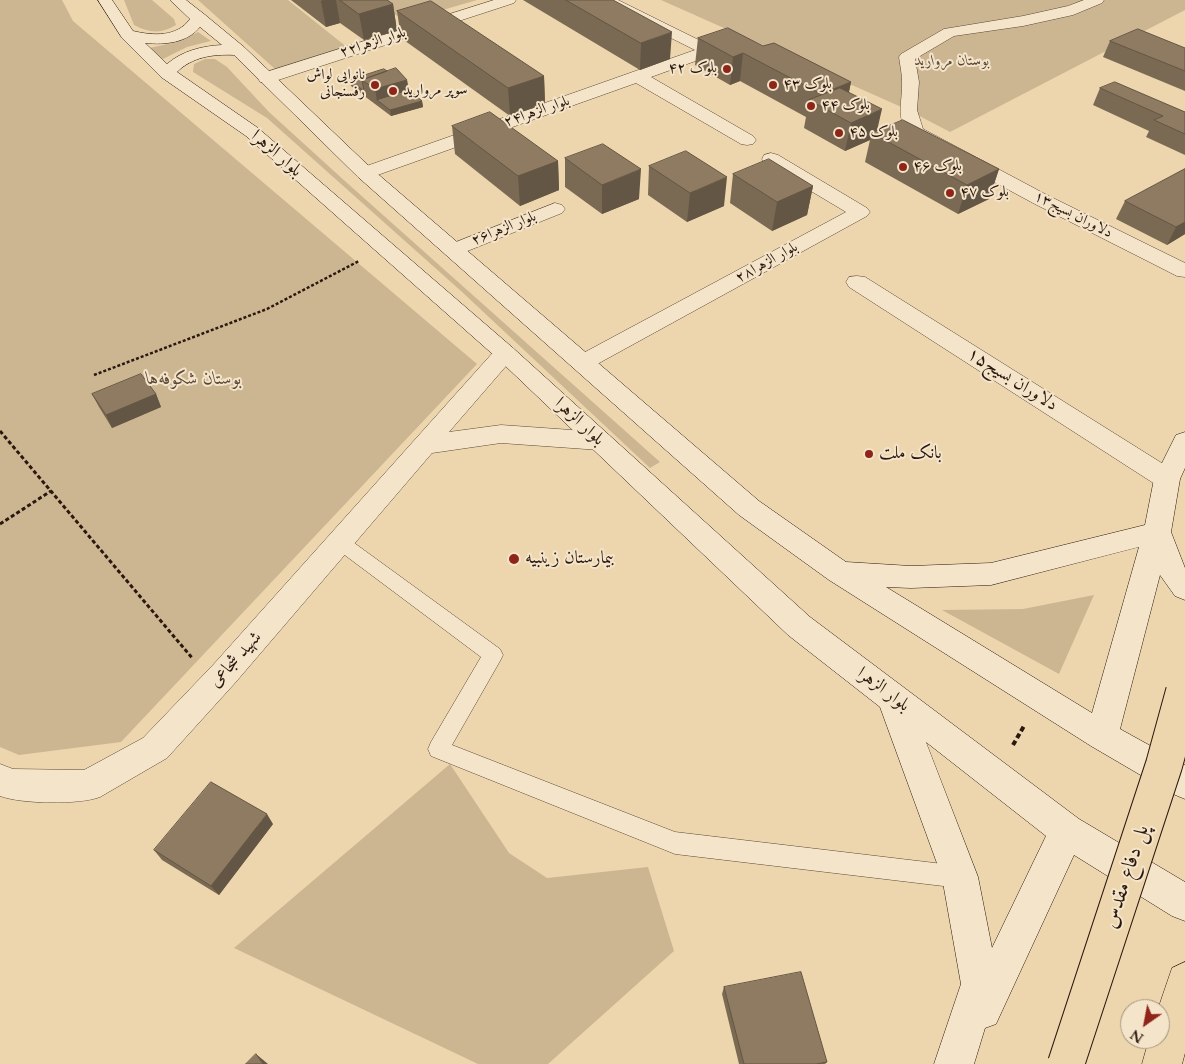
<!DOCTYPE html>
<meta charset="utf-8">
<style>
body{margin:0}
#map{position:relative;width:1185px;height:1064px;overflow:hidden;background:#edd6ad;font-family:Cardo,serif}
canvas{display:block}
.north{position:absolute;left:1120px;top:999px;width:50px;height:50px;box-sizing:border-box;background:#f3e4ca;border:1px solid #a3927f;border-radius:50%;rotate:213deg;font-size:14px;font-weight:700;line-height:20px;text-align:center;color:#2a180e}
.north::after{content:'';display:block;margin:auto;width:18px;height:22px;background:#8f2418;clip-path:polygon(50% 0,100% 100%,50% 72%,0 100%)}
</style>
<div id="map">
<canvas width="1185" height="1064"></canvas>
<div class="north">N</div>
</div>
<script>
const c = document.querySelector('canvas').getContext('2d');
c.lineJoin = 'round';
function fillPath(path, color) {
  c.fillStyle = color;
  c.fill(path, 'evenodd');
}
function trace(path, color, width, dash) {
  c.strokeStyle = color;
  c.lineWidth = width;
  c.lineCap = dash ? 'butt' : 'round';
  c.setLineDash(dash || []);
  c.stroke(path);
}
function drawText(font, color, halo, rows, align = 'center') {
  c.font = font + ' Cardo,Amiri,serif';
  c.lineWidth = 4;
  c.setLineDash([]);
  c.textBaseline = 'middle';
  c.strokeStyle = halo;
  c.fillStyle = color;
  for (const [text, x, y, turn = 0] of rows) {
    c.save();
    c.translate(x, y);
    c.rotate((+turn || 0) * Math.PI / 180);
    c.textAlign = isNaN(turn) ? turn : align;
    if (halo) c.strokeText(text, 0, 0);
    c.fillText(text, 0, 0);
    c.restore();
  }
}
fillPath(new Path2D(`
 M0,0H62L73,21L477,364L121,742L19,755L0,747Z
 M124,0H152L174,19L176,25C162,34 149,33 134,25Z
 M198,0H288L348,48L275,69Z
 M373,0H477L405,21Z
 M661,0H1185V10L950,132L908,110Z
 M198,32L211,41L187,47L163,59L149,48L177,42Z
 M205,59H215L227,67L269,112L346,182L660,462L650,468L461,291L267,118L193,72L194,64Z
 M1094,595L1059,674L942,610L1023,609Z
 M450,764L509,853L547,878L648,867L674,951L548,1064H478L234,948Z`), '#ccb692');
const lane = new Path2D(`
 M340,535L346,537L500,649L503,655L500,661L452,745L675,832L960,866L968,869L971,877L968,885L960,888L675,854L431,756L428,749L431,742L481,657L334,547L331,542L334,537Z`);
const street = new Path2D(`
 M494,0H516L514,3L272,82H260L258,78L260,74Z
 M599,0H618L715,48L717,51L715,54L651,77L753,136L756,140L753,144L747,145L741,144L636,83L372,177L365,179L358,177L356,173L358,169L695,50L601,3Z
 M1084,0H1104L1102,3L1073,15L1023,26L954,36L915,59L919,82L917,110L923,129L1047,195L1185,263V277L1177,276L1033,203L909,136C895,116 903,102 902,81C902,73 900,65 899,57L901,54L944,29L1023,16L1068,6Z
 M771,153L778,155L867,208L870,212L867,216L590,368L582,371L574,368L570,363L574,358L846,212L764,163L762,159L764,155Z
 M555,203L562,205L565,209L562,213L460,254L453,256L446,254L443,250L446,246Z
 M857,276L865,277L1176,472L1180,479L1176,486L1167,489L1158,486L849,287L846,282L849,277Z
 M505,345L513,348L517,353L513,358L449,432L501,425L600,432L609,435L613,441L609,447L600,450L501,443L432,453L235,683L167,758L100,797C79,805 21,804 0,796V764L13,769L84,770L143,738L213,665L497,348Z`);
const secondary = new Path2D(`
 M98,0H112L133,31C154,36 177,37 190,19L170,0H186L204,14L244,47L372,169L759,501L846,562L911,566L991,563L1145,525L1154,479L1176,435L1185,432V468L1180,479L1171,532L1185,568V600L1175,596L1160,575L1120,729L1185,765V799L1173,794L1091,746L829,580L739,515L358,177L234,55C213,54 192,57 177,72L258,128L513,348L810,617L1079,819L1185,882V921L1172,916L1074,855L996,1024L985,1028L974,1064H934L961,984L942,877L880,707L788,635L497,358L246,136L161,77L122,38ZM200,27L222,45C202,46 182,51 167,64L145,43C165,45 187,43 200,27ZM1139,547L1092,713L886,587L911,588L991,585ZM926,742L1046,836L992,948L978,877Z`);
const primary = new Path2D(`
 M1185,962V1053L1182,1064H1142L1149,1039H1160V1009H1158L1172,968Z`);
trace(lane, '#5b4836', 1);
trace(street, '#5b4836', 1);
trace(secondary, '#2a180e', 1);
trace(primary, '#2a180e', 1);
trace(new Path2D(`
 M94,375L267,309L359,261`), '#2a180e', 2.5, [3, 2]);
trace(new Path2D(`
 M0,431L193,659
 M0,524L51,491`), '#2a180e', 3, [4, 2.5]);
trace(new Path2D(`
 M1013,745L1024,726`), '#2a180e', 4, [5, 3]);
fillPath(lane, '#f3e4ca');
fillPath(street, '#f3e4ca');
fillPath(secondary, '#f3e4ca');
fillPath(primary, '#edd6ad');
const primaryBridgeFar1 = new Path2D(`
 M1184,693L1185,689`);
const primaryBridge = new Path2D(`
 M1066,1064L1164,765L1184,692`);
trace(primaryBridgeFar1, '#2a180e', 29, []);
trace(primaryBridge, '#2a180e', 38, []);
trace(primaryBridgeFar1, '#edd6ad', 28);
trace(primaryBridge, '#edd6ad', 36);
fillPath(new Path2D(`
 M291,0H387L393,4L397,31L364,40L340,23L326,27Z
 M523,0H613L670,59L640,70Z
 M397,11L544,76L545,104L510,116L401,38Z
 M698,38L763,46L851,82L849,92L877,131L999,169L989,199L958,214L865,162L870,140L845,151L804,128L806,117L740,81L730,85L695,65Z
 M1110,41L1185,48V91L1103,57Z
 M387,71L407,80L409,90L422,101L423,107L391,116L351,86L350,80Z
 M1100,88L1185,112V155L1146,137L1149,131L1093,105Z
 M452,126L558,161L559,190L520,206L455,154Z
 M565,158L639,199L602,214L565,187Z
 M649,166L724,206L687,222L648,195Z
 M1185,169V234L1167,245L1116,219L1125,201Z
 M733,174L813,186L807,215L772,231L730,203Z
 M92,394H156L161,407L112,428L99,407Z
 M273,824L219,895L162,860L154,850Z
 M724,987L827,1062L825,1064H739L722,994Z`), '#7b6a53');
fillPath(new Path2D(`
 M323,0H336L340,23L326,27L321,1Z
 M393,4L397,31L364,40L359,14Z
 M672,32L670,59L640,70L641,43Z
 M743,53L740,81L730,85L733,57Z
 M544,76L545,104L510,116L508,88Z
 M407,80L409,96L377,100L378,106L375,89Z
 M851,82L845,110L819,105L821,94Z
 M422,101L423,107L391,116L390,110Z
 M882,109L876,135L872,133L870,140L845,151L851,123Z
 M558,161L559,190L520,206L518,176Z
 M641,169L639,199L602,214V185Z
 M999,169L989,199L958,214L967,185Z
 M727,177L724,206L687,222L690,193Z
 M813,186L807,215L772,231L777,202Z
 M1185,222V234L1167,245L1176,227Z
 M156,394L161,407L112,428L106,415Z
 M267,814L273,824L219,895L211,886Z
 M256,1054L268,1064H263Z`), '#645644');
const building = new Path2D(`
 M340,0H387L393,4L359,14Z
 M566,0H613L672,32L641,43Z
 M431,1L544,76L508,88L397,11Z
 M728,28L763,46L774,43L851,82L821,94L743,53L733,57L698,38Z
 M1138,29L1185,48V71L1110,41Z
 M396,68L407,80L375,89L362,80Z
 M384,69L387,71L362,80L364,91L350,80Z
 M1115,82L1185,112V134L1154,120L1163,116L1100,88Z
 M840,88L882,109L851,123L809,100Z
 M409,90L422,101L390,110L377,100Z
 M490,112L558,161L518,176L452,126Z
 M903,120L999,169L967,185L872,133Z
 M603,144L641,169L602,185L565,158Z
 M686,151L727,177L690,193L649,166Z
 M769,159L813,186L777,202L733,174Z
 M1185,169V222L1176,227L1125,201Z
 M141,374L156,394L106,415L92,394Z
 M211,782L267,814L211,886L154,850Z
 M801,972L827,1062L816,1064H744L724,987Z
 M256,1054L263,1064H246Z`);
fillPath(building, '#8f7b61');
trace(building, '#645644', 1);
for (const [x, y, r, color] of [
 [727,69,5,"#8f2418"],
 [375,85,5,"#8f2418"],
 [773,85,5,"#8f2418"],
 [393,91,5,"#8f2418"],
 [811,106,5,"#8f2418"],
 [839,133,5,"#8f2418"],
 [903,167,5,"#8f2418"],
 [950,193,5,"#8f2418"],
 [869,454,5,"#8f2418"],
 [514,559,6,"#8f2418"]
]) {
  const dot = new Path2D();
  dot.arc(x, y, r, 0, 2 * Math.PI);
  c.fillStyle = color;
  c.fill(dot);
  trace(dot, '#f3e4ca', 2);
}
drawText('15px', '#2a180e', '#f3e4ca', [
 ["بلوار الزهرا۲۲",373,43,-18],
 ["بلوار الزهرا۲۴",537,112,-19],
 ["دلاوران بسیج۱۳",1073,215,27],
 ["بلوار الزهرا۲۶",504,229,-22],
 ["بلوار الزهرا۲۸",767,263,-29]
]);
drawText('italic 15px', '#5b4736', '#f3e4ca', [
 ["بوستان مروارید",952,62]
]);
drawText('15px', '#2a180e', '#f3e4ca', [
 ["بلوک ۴۲",717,69,"right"],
 ["نانوایی لواش",365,76,"right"],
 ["رفسنجانی",365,93,"right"],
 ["بلوک ۴۳",783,85],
 ["سوپر مروارید",403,91],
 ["بلوک ۴۴",821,106],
 ["بلوک ۴۵",849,133],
 ["بلوک ۴۶",913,167],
 ["بلوک ۴۷",960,193]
], 'left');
drawText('18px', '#2a180e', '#f3e4ca', [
 ["بلوار الزهرا",276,154,41],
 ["دلاوران بسیج۱۵",1012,380,32],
 ["بلوار الزهرا",579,422,43],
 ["شهید شجاعی",236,660,-48],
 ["بلوار الزهرا",883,690,37]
]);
drawText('italic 18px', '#5b4736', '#f3e4ca', [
 ["بوستان شکوفه‌ها",194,380]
]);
drawText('18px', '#2a180e', '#f3e4ca', [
 ["بانک ملت",879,454],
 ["بیمارستان زینبیه",525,559]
], 'left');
drawText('21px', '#2a180e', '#f3e4ca', [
 ["پل دفاع مقدس",1127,877,-72]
]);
</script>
